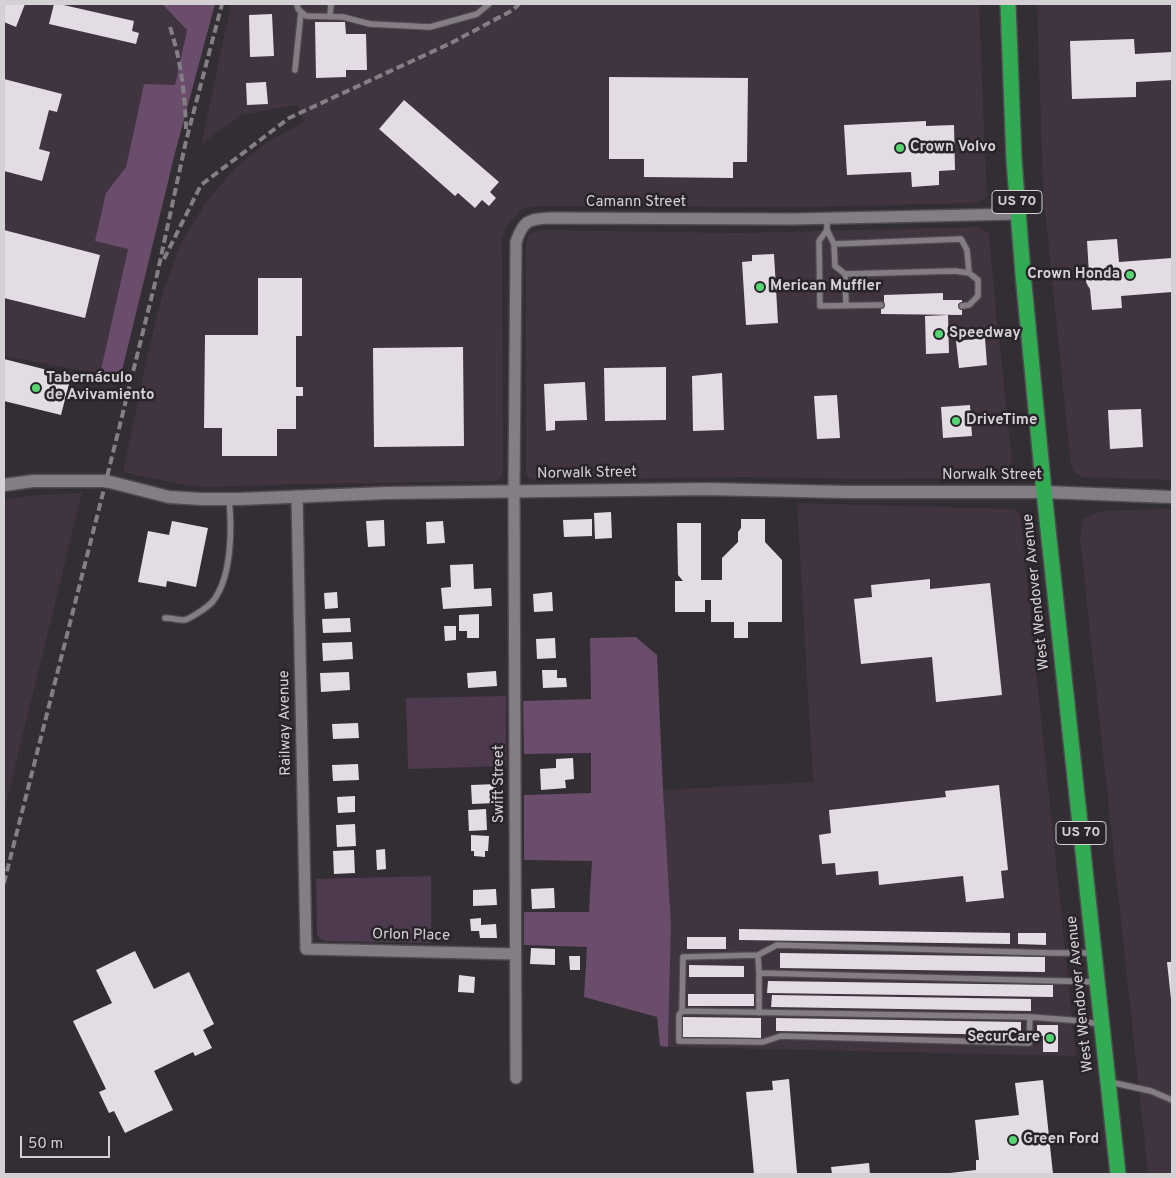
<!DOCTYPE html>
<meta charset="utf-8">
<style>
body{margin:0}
#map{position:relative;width:1176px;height:1178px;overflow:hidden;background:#332d34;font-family:Overpass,sans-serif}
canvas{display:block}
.frame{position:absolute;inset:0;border:5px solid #d4d0d4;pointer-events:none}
.scale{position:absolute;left:20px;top:1136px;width:90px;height:22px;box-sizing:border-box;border:2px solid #d4d0d4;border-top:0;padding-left:6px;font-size:15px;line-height:18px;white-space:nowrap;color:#d4d0d4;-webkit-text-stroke:4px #29242a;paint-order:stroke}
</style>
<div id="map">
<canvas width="1176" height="1178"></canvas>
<div class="frame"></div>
<div class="scale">50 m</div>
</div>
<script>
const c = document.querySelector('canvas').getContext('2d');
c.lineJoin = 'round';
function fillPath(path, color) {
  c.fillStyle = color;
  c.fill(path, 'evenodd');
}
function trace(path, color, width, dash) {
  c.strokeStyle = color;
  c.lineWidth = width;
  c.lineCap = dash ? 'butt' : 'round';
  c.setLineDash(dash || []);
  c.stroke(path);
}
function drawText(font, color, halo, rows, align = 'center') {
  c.font = font + ' Overpass,sans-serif';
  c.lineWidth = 5;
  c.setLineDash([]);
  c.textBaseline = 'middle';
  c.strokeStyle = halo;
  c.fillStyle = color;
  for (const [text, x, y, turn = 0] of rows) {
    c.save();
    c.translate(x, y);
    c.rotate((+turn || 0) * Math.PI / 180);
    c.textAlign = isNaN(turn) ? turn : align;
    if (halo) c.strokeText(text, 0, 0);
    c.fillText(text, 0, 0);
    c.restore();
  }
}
fillPath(new Path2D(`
 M4,4H162L187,30L175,85L144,84L126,167L106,193L128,249L100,374L4,356Z
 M231,4H979L987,197L980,201L975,203L808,207L538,206L522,209L508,225L502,238L503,473L500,479L494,481L306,484L207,487L184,485L123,472L148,353L164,288L180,245L206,202L235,168L266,143L304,122L297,105L241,115L201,145Z
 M1037,4H1172V480L1083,477L1073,471L1070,459L1043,190Z
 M980,227L989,234L996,312L1005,392L1012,462L1006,470L998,475L984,478L857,479L745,477L533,480L528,478L526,472V242L529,235L534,232L540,230L737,233Z
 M82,493L20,746L4,813V500L36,495Z
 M797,503L1012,509L1017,510L1020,515L1076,1056L668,1047L671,924L663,790L813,782Z
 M1159,509H1172V1174H1148L1080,539L1083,519L1101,511Z`), '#3f343f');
fillPath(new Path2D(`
 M506,696V766L408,769L406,698Z
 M431,876V943L326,941L320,939L317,934L316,879Z`), '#4e3a4f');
fillPath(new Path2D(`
 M162,4H215L175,153L121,375C113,378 108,376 100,374L128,249L95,241L106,193L126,167L144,84L175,85L187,30Z
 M636,637L657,655L663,790L671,924L668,1047L660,1046L657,1017L584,997L587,947L524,945V912H589L592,861L524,860V795L591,793V753L524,754L523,701L591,699L590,638Z`), '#694d6a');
fillPath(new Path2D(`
 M4,4H25L16,27L4,22Z
 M54,4H59L134,21L132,31L139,33L136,44L49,24Z
 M272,14L274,56L250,57L249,15Z
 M315,22H345L346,34H366L367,70H346V77L316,78Z
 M1134,39L1135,54L1172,52V80L1136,82V97L1072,99L1070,41Z
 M609,77L748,78L747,162H733V178L644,177V159H609Z
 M4,79L62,94L57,112L49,110L39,149L50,152L42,181L4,171Z
 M266,82L268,104L247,105L246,83Z
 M404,100L499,182L490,192L496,198L489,206L482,200L475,208L458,193L455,196L379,129Z
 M926,121V126L954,125L955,170L939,171V185L912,187L911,172L847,175L844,125Z
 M4,230L100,255L85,318L4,298Z
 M1117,239L1119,262L1172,258V292L1121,296L1122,308L1092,310L1090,289L1088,286L1086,282L1087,277L1089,274L1087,241Z
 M774,254L778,323L746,325L742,262L752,261V255Z
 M258,278H302V336H296V387H303V396H296V429H277V456H222V428H204L205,335H258Z
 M943,293V300H962V315L881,314V303L884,302V295Z
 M948,315L949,353L926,354L925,316Z
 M985,338L987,365L959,368L956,341Z
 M463,347L464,446L374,447L373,348Z
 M4,359L71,376L61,415L4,401Z
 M666,367V420L605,421L604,368Z
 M722,373L724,430L693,431L692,376Z
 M585,382L587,420L555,421V430L546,431L544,384Z
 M837,395L840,438L817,439L814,396Z
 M970,405L972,436L943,438L941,407Z
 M1141,409L1143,447L1110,449L1108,410Z
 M611,512L612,538L595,539L594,513Z
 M592,519V536L564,537L563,520Z
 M741,519H765V542L782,560V622H748V638H734V622H711V600H705V612H675V581H683L678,575L677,523H701V580H722V558L738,542V532L741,528Z
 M384,520L385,546L368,547L366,521Z
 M172,521L208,528L196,587L167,581L166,587L138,582L148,531L169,535Z
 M443,521L445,543L427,544L426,522Z
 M473,564L474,589L491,588L492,606L443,609L441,588L451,587L450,565Z
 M930,579V589L990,583L1002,695L936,702L932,657L861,664L854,599L872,597L871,585Z
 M337,592L338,608L325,609L324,593Z
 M552,592L553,611L534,612L533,594Z
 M479,614V638H467V631H459V615Z
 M350,618L351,632L323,633L322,619Z
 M444,626H456V640L445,641Z
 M555,638L556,658L537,659L536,639Z
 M352,642L353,659L323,661L322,643Z
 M542,670H557V678H566L567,687L543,688Z
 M496,671L497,686L468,688L467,673Z
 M349,672L350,690L321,692L320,673Z
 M358,723L359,738L333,739L332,724Z
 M573,758L574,779L565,780L566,788L541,790L540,769L556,768V759Z
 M358,764L359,780L333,781L332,765Z
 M496,784V803L472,804L471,785Z
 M999,785L1008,870L1001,871L1004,898L966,902L963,876L879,885L878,871L836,875L835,863L822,864L819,835L831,833L829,810L946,797L945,791Z
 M355,796V812L338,813L337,797Z
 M486,809L487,830L469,831L468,810Z
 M355,824L356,846L337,847L336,825Z
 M471,835L489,836L488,851H485V857L474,856V851H471Z
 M385,849L386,869L377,870L376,850Z
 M354,850L355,873L334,874L333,851Z
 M554,888L555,908L532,909L531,889Z
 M496,889L497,905L473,906V890Z
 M481,918V925L496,924L497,938H480L479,931H471L470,919Z
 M739,929L1010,933V944L739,940Z
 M1018,933H1046V945L1018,944Z
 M687,937H726V949H687Z
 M531,948L555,949V965L530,964Z
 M135,951L154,989L189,972L214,1024L203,1030L212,1048L195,1056L193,1052L154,1071L173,1110L125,1133L114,1111L109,1113L99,1092L106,1089L73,1021L112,1003L96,970Z
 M780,953L1045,957V972L780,968Z
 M569,956H580V970H570Z
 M1167,962H1172V999H1171Z
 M689,965L744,966V977H689Z
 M459,975L475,977L474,993L458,992Z
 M768,981L1053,985V997L767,993Z
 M688,994H754V1006H688Z
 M772,995L1031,999V1011L771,1007Z
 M683,1017L761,1018V1038L683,1037Z
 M776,1018L1021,1022V1035L776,1031Z
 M1037,1025H1058V1052H1043V1036H1037Z
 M789,1079L797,1173L779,1174H754L746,1092L773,1090L772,1081Z
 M1043,1080L1053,1174H950V1173L976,1170V1160H979L975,1120L1019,1115L1015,1083Z
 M869,1163L870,1174H832L831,1167Z`), '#e4dce4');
const lane = new Path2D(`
 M297,4L298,9L306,16L343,17L370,24L430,27L477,14L489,4
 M330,16L331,4
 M295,70L301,12
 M827,219V230L834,244L835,266L845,274L955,271L969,273L978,280V296L969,305L962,306
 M827,230L819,241L820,306L881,305
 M834,244L961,239L967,250L969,273
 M845,274L846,306
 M165,618C171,618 178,620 184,620C190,619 196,614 201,611C205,608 210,605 213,601C232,577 232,528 229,499
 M1093,953H1052L777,945L758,955L683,957L682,1011L1030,1017L1070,1020L1101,1024
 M758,955L759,973
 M682,1011L679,1015V1041L763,1042L781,1036L1029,1043L1030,1017
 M759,1013V973L1097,982
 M1110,1082L1151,1091L1172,1100`);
const street = new Path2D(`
 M297,496L306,949L515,954
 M516,1078L514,491L516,242C523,221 528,219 549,218L793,219L1017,214`);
const secondary = new Path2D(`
 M4,485L33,481H106L169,497L202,499H239L387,493L707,489L846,492H1044L1172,497`);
const highway = new Path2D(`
 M1008,4L1014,160L1023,274L1044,492L1118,1174`);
trace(lane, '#4f4a4f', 8);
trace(street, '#4f4a4f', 14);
trace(secondary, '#4f4a4f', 15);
trace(highway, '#4f4a4f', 18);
trace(lane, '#847d84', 5.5);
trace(street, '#847d84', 11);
trace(secondary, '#847d84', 12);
trace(highway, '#31ac52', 15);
trace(new Path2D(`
 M170,27C181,61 185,94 186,129
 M164,259L201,185L289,118L451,43L513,10L519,4
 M4,883L106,481L157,275L186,141L222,4`), '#847f84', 4, [8, 4]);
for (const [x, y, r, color] of [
 [900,148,5,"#55d672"],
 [1130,275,5,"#55d672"],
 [760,287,5,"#55d672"],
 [939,334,5,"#55d672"],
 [36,388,5,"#55d672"],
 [956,421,5,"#55d672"],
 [1050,1038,5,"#55d672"],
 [1013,1140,5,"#55d672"]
]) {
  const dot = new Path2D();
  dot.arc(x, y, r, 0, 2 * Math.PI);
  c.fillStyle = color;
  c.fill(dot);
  trace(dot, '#29242a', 2);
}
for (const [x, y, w] of [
 [1017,202,50],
 [1081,833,50]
]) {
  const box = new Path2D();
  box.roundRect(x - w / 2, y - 11.5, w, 23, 4);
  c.fillStyle = '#29242a';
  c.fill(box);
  trace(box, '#d4d0d4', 1);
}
drawText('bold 14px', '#d4d0d4', null, [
 ["US 70",1017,202],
 ["US 70",1081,833]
]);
drawText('bold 15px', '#d4d0d4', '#29242a', [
 ["Crown Volvo",910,148],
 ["Crown Honda",1120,275,"right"],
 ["Merican Muffler",770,287],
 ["Speedway",949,334],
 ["Tabernáculo",46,379],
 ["de Avivamiento",46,396],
 ["DriveTime",966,421],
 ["SecurCare",1040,1038,"right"],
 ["Green Ford",1023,1140]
], 'left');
drawText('15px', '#d4d0d4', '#29242a', [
 ["Camann Street",636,203],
 ["Norwalk Street",587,474,-1],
 ["Norwalk Street",992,476],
 ["West Wendover Avenue",1037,592,-96],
 ["Railway Avenue",286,723,-91],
 ["Swift Street",500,784,-90],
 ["Orlon Place",411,936,1],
 ["West Wendover Avenue",1081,994,-96]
]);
</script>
